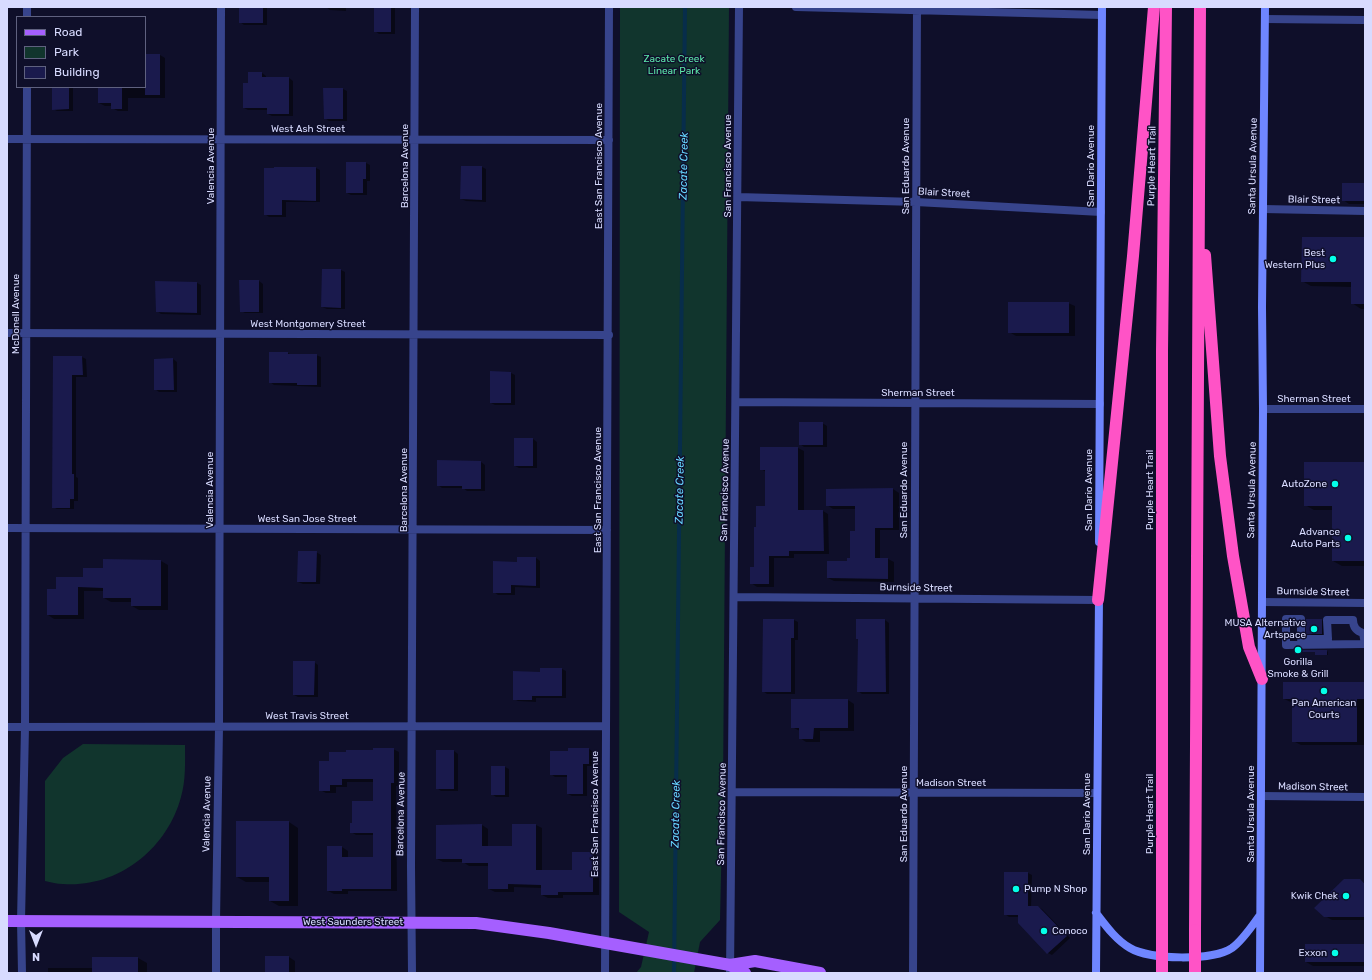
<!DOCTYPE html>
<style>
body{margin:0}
#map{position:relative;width:1372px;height:980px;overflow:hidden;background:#0f0f2a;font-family:Rubik,sans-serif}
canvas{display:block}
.frame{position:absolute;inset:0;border:8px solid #d8dbff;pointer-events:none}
.legend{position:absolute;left:16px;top:16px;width:130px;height:72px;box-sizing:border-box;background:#0f0f2a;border:1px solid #5f617f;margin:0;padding:5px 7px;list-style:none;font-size:12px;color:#d8dbff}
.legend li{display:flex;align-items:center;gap:8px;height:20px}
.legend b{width:20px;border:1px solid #5f617f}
.north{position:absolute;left:16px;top:924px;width:40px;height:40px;-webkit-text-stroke:3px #0f0f2a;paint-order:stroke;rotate:180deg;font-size:11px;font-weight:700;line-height:16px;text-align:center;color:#d8dbff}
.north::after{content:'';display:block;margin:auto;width:14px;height:18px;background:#d8dbff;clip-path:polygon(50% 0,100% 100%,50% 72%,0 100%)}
</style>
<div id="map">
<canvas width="1372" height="980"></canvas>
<div class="frame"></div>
<ul class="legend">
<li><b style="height:5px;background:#a55fff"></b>Road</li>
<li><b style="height:11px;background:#11352d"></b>Park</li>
<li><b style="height:11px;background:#1a1a4d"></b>Building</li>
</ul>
<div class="north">N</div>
</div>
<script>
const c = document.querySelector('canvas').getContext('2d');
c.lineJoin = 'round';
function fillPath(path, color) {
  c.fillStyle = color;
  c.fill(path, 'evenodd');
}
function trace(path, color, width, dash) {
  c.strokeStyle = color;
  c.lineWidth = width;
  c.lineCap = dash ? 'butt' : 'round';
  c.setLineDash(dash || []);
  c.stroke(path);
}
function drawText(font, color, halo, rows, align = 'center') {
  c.font = font + ' Rubik,sans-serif';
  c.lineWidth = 3;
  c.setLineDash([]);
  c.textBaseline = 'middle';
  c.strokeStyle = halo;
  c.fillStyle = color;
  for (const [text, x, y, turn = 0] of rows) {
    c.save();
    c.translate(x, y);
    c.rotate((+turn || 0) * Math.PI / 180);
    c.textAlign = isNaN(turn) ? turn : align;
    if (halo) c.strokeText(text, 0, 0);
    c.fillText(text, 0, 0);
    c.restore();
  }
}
fillPath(new Path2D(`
 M620,7H729L723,788L720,920L700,942L694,973H636L641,967L649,932L619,912Z
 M83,744L185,745C185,762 186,780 181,797C167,849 118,888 63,884C57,884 51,882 45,881V781L63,758Z`), '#11352d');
fillPath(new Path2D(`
 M240,7H267V25H244L240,22Z
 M326,7H346V11L330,10Z
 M375,7H395V34H379L375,31Z
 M145,55H160L165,58V98H128V111H118L112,108V106H105L99,103V87H145Z
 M262,73L266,76V78H289L293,81V116H272L268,114V110H248L244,108L249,84Z
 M53,87H73V111H57L53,109Z
 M343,89L347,91V121H329L325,118Z
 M347,163H366L370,165V181H367V195H351L347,193Z
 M482,167L486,169V202L466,201L461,199Z
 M275,168H316L320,170V202H286V217H269L265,214Z
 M7,170H8V210H7Z
 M1365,184V204H1349L1343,200Z
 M1365,238V309H1361L1352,303V287L1311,286L1302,281Z
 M341,270L345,272V309H327L322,307Z
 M259,281L263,284V313H245L241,311Z
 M197,283L201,285V315L161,314L157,311Z
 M1068,303L1075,306V336H1016L1009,332Z
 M270,353H288L292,355H316L321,357V387L274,385L270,382Z
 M54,357H82L86,359L87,377H76V477L78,478V501H74V509H57L53,507Z
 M173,359L177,362V392H159L155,389Z
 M491,372L511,373L515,375V405H495L491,403Z
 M822,423L827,426V447H804L800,444Z
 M533,439L537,442V468H519L515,466Z
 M761,448H798L804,451V511H823L828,514L829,554H794V558H774V587H757L751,583L755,568L757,528L766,507V472L761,469Z
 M481,462L485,465V491H467L463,488H442L438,485Z
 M1365,463V566H1342L1333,561V510H1314L1305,505Z
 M893,489L899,493V530H880V559H888L894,562V582L834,581L828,578L851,559L856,532V509H833L827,505Z
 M316,552L321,555L320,584H303L298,582Z
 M536,558L540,561V588L515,587V595H498L494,592L518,563Z
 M161,561L168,565V610H139L132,606V602H111L104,598V591H84V619H54L48,615L57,590L104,569Z
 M764,620H794L798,622V640H795V694H767L763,691Z
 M885,620L889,623V694H862L858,691Z
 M1322,620L1326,622V635H1312L1308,633Z
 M1302,651H1327L1328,652V655H1318L1316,652Z
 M314,662L318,665V697H298L294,695Z
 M562,669L566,671V698H536V702L518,701L514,699L541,673Z
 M1365,683V745H1301L1293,741V703L1284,699Z
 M848,700L854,704V731H820V742H806L800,738V731L792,727Z
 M393,749L399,752V786H396L397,891H348V894H334L328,891L342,847L348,851V858H374V835H356L351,832L353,824L374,802V782H347V787H336V793H326L320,790L330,762L374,751Z
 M589,749L593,752V766H587V796H572L568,794V777H555L551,774L569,752Z
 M454,751L458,754V791H441L437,788Z
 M492,767H505L509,769V797H496L492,794Z
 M237,822H289L298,828V906H279L270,901V882H246L237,877Z
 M482,825L488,829V847H513V825H536L542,828V871H573L593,853L599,857V895H563V898H548L542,895V888L514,887V892H495L489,889V866H469L463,862H443L437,859Z
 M1028,873L1032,875L1031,907H1038L1042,909L1070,938L1052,955L1048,953L1019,923V917H1009L1005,914Z
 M1359,880L1365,883V920H1332L1325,916Z
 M1365,945V966H1313L1306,962Z
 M289,957L295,961V973H266Z
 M93,958H138L147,963V973H48V968H93Z`), '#0007');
trace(new Path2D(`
 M674,973L685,7`), '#072d4b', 4);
fillPath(new Path2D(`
 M239,7H263V23H239Z
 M374,7H391V32H374Z
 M145,54H160V95H145Z
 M248,72H262V77H289V114H267V108H243V83H248Z
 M52,87H69V109L52,110Z
 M98,87H122V109H111V103H98Z
 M323,88H343V119H324Z
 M346,162H366V179H363V193H346Z
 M461,166H482V200L460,199Z
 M274,167H316V201L282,200V215H264V168H274Z
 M1342,183H1365V201H1342Z
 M1302,237H1365V304H1351V282H1301Z
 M322,269H341V308L321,307Z
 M239,280H259V312H240Z
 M155,281L197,282V313L156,312Z
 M1008,302H1069V333H1008Z
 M269,352H288V354H317V385H297V383H269Z
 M53,356H82L83,375H72V474H74V499H70V508H52Z
 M173,358L174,390H154V359Z
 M490,371L511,372V403H490Z
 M799,422H823V445H799Z
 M514,438H533V466H514Z
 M760,447H798V510H823L824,551H789V556H769V584H750V567H754V527H756V506H765V470H760Z
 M437,460L481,461V489H462V486H437Z
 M1304,462H1365V561H1332V506H1304Z
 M893,488V528H875V558H888V579L827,578V561H847V558H850V531H855V506H826V489Z
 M298,551H317L316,582H297Z
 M517,557H536V586L511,585V593H493V561L517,562Z
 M103,559L161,560V606H131V598H103V588L78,587V615H47V589H56V577H83V568H103Z
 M763,619H794V638H791V692H762Z
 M856,619H885L886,692H857L858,639H856Z
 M1306,619H1322V634H1306Z
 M1301,650H1327V655H1315V652H1301Z
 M293,661H315L314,695H293Z
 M540,668H562V696H532V700H513V671L540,672Z
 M1283,682H1365V699H1357V742H1292V699H1283Z
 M791,699H848V728H814L813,739H799V728H791Z
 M373,748H394V783H391V889H342V891H327V846H342V857H373V833H350V823H352V801H373V779H342V785H330V791H319V761H329V752H346V750H373Z
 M568,748H589V764H583V794H567V775H550V751H568Z
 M436,750H454V789H436Z
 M491,766H505V795H491Z
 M236,821H289V901H269V877H236Z
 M482,824V846H512V824H536V870H572V852H593V892H558V895H541V885L508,884V889H488V863H462V859H436V825Z
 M1004,872H1028V906H1038L1067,936L1047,954L1018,923V915H1004Z
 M1344,879H1360L1365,884V917H1324L1314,908Z
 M1305,944H1365V962H1305Z
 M265,956H289V973H265Z
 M92,957H138V973H92Z`), '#1a1a4d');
trace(new Path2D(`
 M796,7L1102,15
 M27,17V7
 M1265,19L1365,20
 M7,139L609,140
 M738,197L916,202L1101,212
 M1263,209L1365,211
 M7,333L609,335
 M736,402L1100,404
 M1263,409H1365
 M7,528L607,530
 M734,597L1098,600
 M1262,602L1365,603
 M1286,619H1301V639H1328L1327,620H1353C1353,627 1356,631 1363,633L1365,644L1286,645Z
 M7,727L606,726
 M732,792L1097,793
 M1261,796L1365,797
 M22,973L21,921L25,727L27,87
 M216,973V921L219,727L221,7
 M412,973L411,866L415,7
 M605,973L609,7
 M730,973L739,7
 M913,973L917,7`), '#37448c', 8);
trace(new Path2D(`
 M1099,542L1102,7
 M1096,913C1106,926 1116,940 1130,948C1150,960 1213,961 1232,948C1243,940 1252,926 1260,915
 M1096,973L1099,596
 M1260,973L1263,409L1262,307L1265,7`), '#6f86ff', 8);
trace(new Path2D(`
 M7,921L476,923L549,933L730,965L745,973
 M730,965L755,961L820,973`), '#a55fff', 12);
trace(new Path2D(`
 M1205,255L1220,456L1233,556L1249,647L1262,679
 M1098,600L1133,256L1154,7
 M1162,930V351L1166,7
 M1195,930L1200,7`), '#ff53c6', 12);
trace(new Path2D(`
 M1162,973V930
 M1195,973V930`), '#ff53c6', 12);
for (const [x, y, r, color] of [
 [1333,259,4,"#04ffe9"],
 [1335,484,4,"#04ffe9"],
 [1348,538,4,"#04ffe9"],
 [1314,629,4,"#04ffe9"],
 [1298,650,4,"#04ffe9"],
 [1324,691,4,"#04ffe9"],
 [1016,889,4,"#04ffe9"],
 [1346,896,4,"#04ffe9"],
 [1044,931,4,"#04ffe9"],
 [1335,953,4,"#04ffe9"]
]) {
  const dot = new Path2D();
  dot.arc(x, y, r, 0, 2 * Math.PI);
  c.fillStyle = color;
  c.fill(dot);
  trace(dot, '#0f0f2a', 1.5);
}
drawText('10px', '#5ce7aa', '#0f0f2a', [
 ["Zacate Creek",674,59],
 ["Linear Park",674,71]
]);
drawText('10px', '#d8dbff', '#0f0f2a', [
 ["West Ash Street",308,129],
 ["Valencia Avenue",211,166,-90],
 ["Barcelona Avenue",405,166,-90],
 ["East San Francisco Avenue",599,166,-90],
 ["San Francisco Avenue",728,166,-90],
 ["San Eduardo Avenue",906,166,-90],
 ["San Dario Avenue",1091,166,-90],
 ["Purple Heart Trail",1152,166,-89],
 ["Santa Ursula Avenue",1253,166,-89],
 ["Blair Street",944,193,3],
 ["Blair Street",1314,200,1],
 ["McDonell Avenue",16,314,-90],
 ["West Montgomery Street",308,324],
 ["Sherman Street",918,393],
 ["Sherman Street",1314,399],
 ["Valencia Avenue",210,490,-90],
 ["Barcelona Avenue",404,490,-90],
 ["East San Francisco Avenue",598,490,-90],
 ["San Francisco Avenue",725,490,-89],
 ["San Eduardo Avenue",904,490,-90],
 ["San Dario Avenue",1089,490,-90],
 ["Purple Heart Trail",1150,490,-90],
 ["Santa Ursula Avenue",1252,490,-89],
 ["West San Jose Street",307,519],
 ["Burnside Street",916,588,1],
 ["Burnside Street",1313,592,1],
 ["West Travis Street",307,716],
 ["Madison Street",951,783],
 ["Madison Street",1313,787,1],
 ["Valencia Avenue",207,814,-89],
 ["Barcelona Avenue",401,814,-89],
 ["East San Francisco Avenue",595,814,-90],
 ["San Francisco Avenue",722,814,-89],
 ["San Eduardo Avenue",904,814,-90],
 ["San Dario Avenue",1087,814,-90],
 ["Purple Heart Trail",1150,814,-90],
 ["Santa Ursula Avenue",1251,814,-90],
 ["West Saunders Street",353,922]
]);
drawText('10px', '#d8dbff', '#0f0f2a', [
 ["Best",1325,253],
 ["Western Plus",1325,265],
 ["AutoZone",1327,484],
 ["Advance",1340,532],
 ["Auto Parts",1340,544],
 ["MUSA Alternative",1306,623],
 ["Artspace",1306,635],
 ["Gorilla",1298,662,"center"],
 ["Smoke & Grill",1298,674,"center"],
 ["Pan American",1324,703,"center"],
 ["Courts",1324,715,"center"],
 ["Pump N Shop",1024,889,"left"],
 ["Kwik Chek",1338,896],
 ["Conoco",1052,931,"left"],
 ["Exxon",1327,953]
], 'right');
drawText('italic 11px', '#66d5ff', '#0f0f2a', [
 ["Zacate Creek",684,166,-89],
 ["Zacate Creek",680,490,-89],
 ["Zacate Creek",676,814,-89]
]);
</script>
